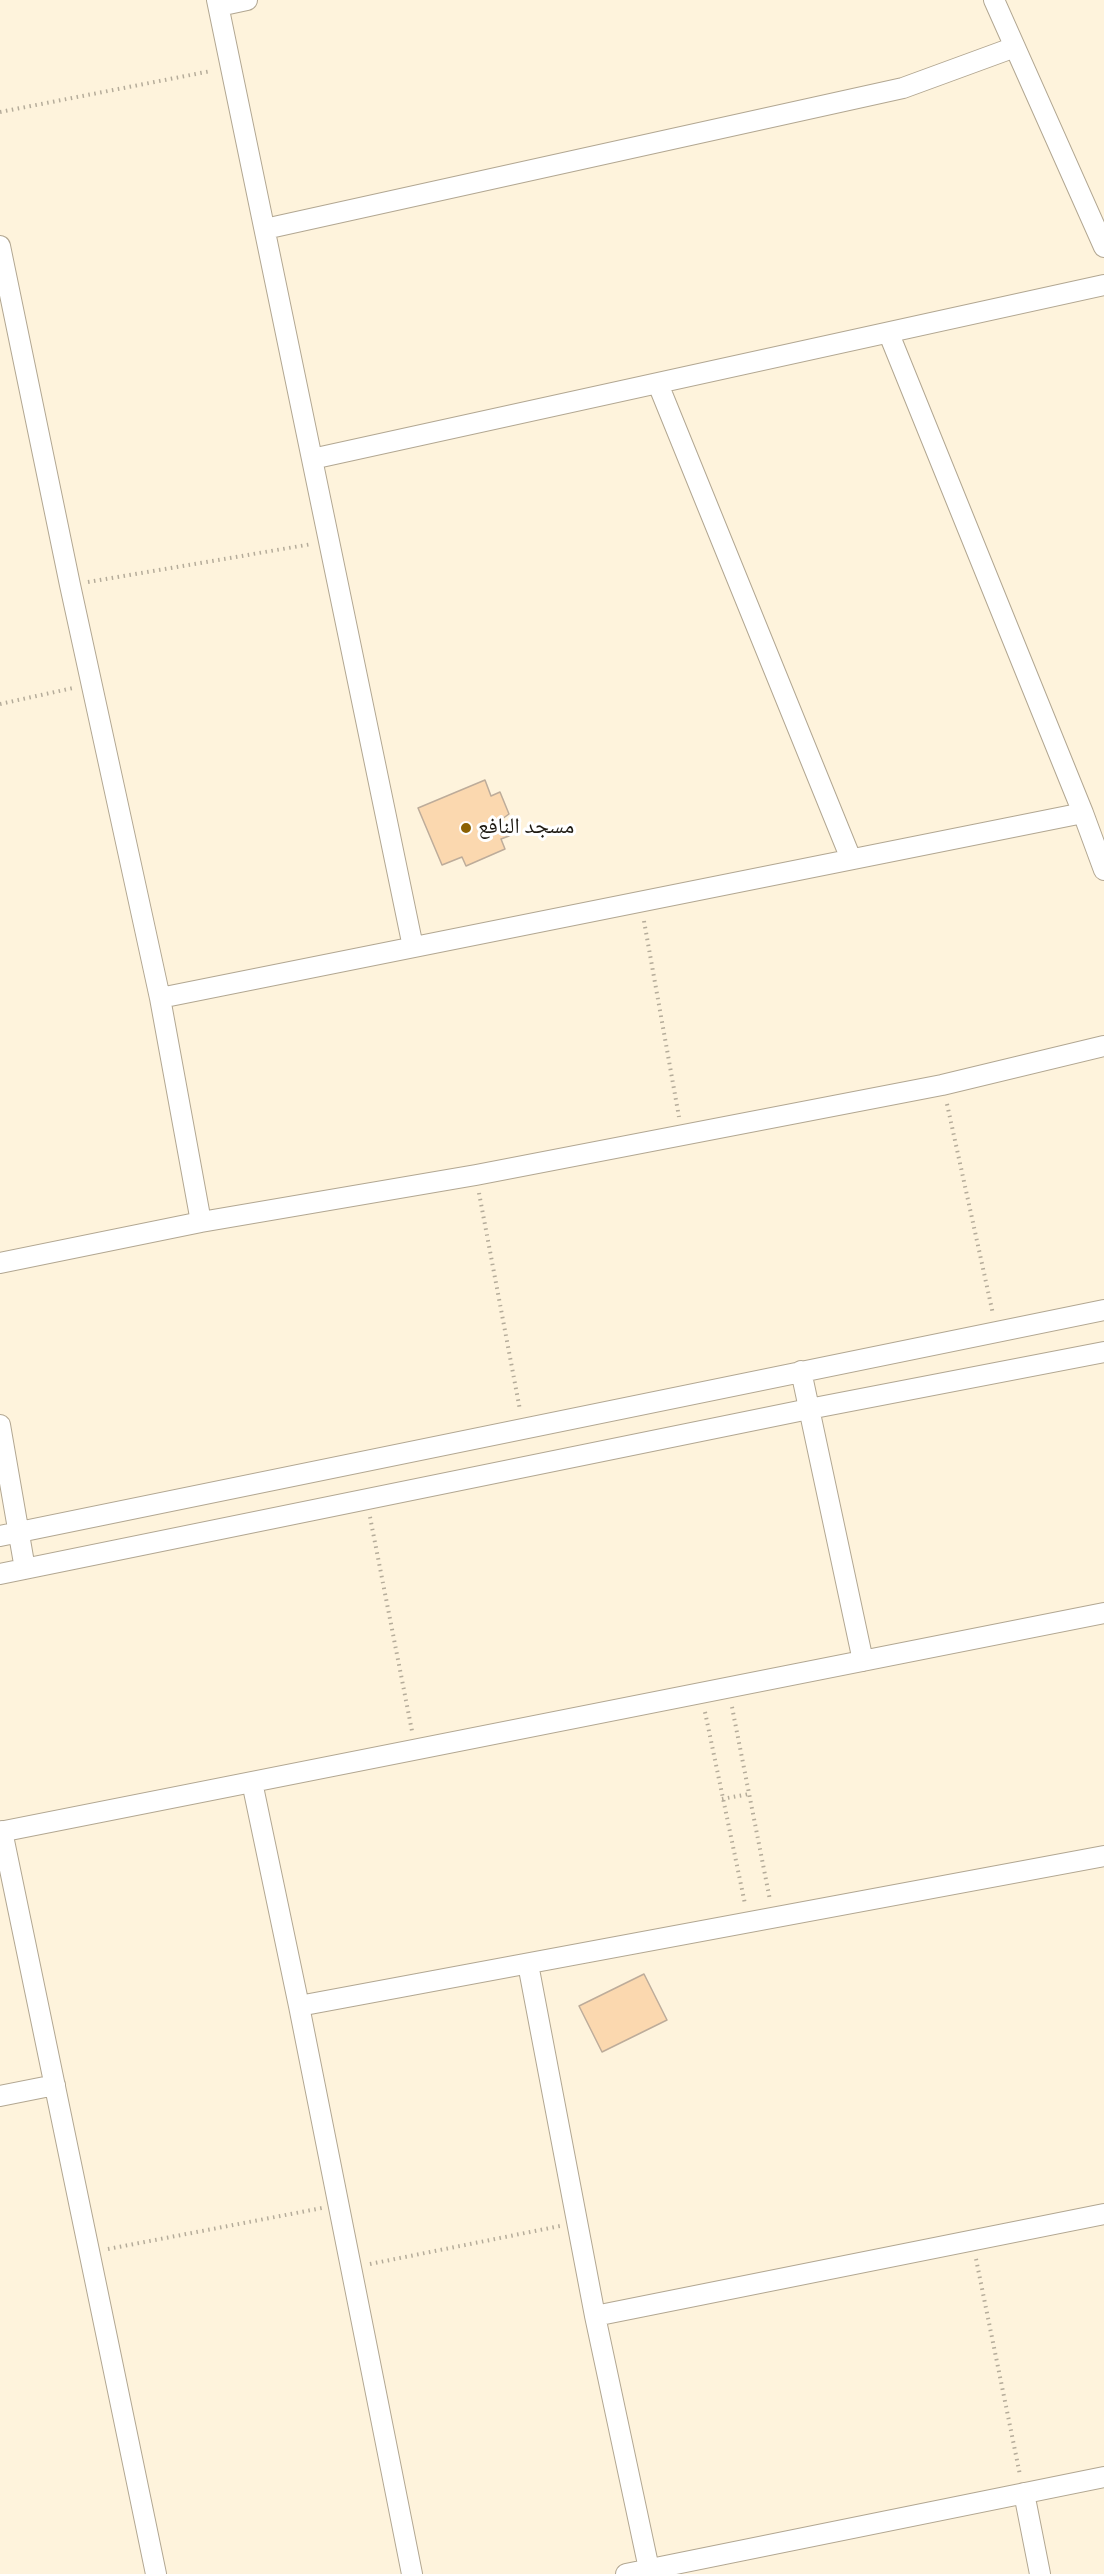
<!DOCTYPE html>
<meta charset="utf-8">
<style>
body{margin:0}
canvas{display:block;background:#fef3dc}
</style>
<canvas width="1104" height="2574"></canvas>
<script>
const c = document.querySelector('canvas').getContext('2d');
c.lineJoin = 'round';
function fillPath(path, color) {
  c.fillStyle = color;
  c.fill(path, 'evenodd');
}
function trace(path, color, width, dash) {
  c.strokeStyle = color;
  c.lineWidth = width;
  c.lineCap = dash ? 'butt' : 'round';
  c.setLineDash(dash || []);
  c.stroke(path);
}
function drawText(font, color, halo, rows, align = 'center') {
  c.font = font + ' "Titillium Web","Noto Naskh Arabic",sans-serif';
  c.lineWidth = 6;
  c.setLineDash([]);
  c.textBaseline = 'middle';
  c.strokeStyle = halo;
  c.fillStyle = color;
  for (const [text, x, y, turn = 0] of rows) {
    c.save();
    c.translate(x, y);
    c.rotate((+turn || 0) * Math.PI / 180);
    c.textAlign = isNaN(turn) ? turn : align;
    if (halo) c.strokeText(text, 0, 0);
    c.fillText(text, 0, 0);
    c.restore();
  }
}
const building = new Path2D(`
 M485,780L491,796L500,792L509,814L502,819L509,836L501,839L505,849L466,866L462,857L442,865L418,808Z
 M644,1974L667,2020L602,2052L579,2006Z`);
fillPath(building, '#fbd8af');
trace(building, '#bdac9a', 1.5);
const minor = new Path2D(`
 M217,0L413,947
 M994,0L1104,247
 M219,6L247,0
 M265,229L903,88L1015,47
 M0,246L70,585L160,998L201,1222
 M889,334L1083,813L1104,870
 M658,384L851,859
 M312,459L1104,285
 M160,998L1083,813
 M0,1263L201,1222L476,1175L942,1085L1104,1046
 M801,1371L863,1661
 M0,1425L25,1569
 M0,1536L1104,1310
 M0,1574L809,1409L1104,1352
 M252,1782L299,2006L412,2574
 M2,1831L156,2574
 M0,1832L1104,1613
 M528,1964L595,2316L649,2569
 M299,2006L1104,1856
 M0,2096L55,2085
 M595,2316L1104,2214
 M1024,2493L1040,2574
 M626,2574L1104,2477`);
trace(minor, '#b2a792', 22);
trace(new Path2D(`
 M0,112L211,71
 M88,582L312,544
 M0,704L73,688
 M644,921L679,1117
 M947,1104L993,1314
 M479,1193L520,1410
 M370,1517L412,1731
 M732,1707L770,1900
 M705,1712L745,1904
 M722,1799L749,1794
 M108,2249L322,2208
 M976,2259L1020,2475
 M370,2264L560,2226`), '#b5ac9a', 4, [1.5, 4.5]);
trace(minor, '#fff', 20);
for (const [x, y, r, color] of [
 [466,828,6,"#8b6103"]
]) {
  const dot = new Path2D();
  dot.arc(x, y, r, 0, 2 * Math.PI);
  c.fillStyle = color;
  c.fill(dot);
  trace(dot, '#fff', 2);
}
drawText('22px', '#1e1a12', '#fff', [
 ["مسجد النافع",478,828]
], 'left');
</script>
